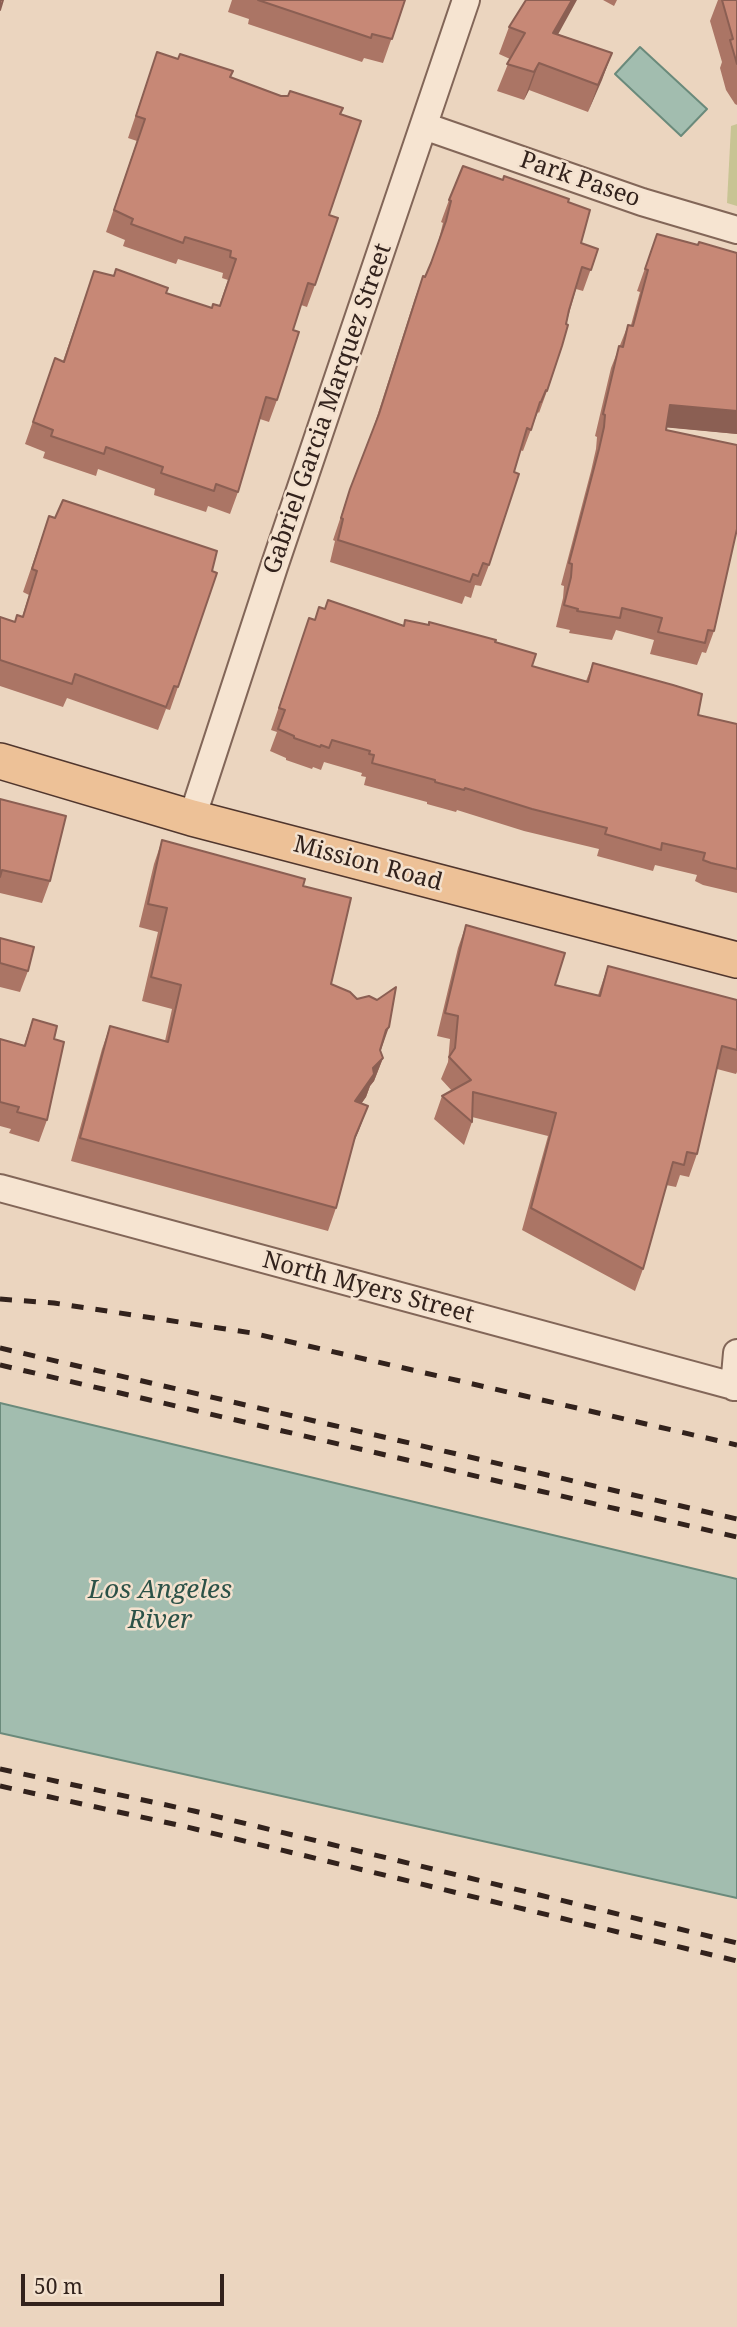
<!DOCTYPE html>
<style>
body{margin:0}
#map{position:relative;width:737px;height:2327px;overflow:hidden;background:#ebd5bf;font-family:"Noto Serif",serif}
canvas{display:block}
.scale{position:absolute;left:21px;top:2274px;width:203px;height:32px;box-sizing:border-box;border:4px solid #32221c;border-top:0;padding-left:9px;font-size:21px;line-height:24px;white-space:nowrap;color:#32221c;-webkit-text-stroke:5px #f3e1ce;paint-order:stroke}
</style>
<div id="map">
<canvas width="737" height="2327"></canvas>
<div class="scale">50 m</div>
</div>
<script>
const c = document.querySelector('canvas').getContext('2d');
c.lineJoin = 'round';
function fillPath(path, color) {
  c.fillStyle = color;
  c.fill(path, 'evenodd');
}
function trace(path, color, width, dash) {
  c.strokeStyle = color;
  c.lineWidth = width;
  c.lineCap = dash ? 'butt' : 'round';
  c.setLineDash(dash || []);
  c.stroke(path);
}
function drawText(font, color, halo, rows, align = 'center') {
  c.font = font + ' "Noto Serif",serif';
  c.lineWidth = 5;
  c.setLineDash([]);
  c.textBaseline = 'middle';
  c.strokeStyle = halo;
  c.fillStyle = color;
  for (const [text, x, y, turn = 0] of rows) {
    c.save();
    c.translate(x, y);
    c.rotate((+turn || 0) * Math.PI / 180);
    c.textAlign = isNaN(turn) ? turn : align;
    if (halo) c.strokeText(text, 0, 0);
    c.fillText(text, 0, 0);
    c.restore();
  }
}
fillPath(new Path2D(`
 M737,124V206L727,203L731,126Z`), '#c8c494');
const water = new Path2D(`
 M640,47L707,109L681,136L615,74Z
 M0,1403L737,1579V1898L0,1733Z`);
fillPath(water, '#a2bdaf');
trace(water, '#6a8a7b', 2);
const minor = new Path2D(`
 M424,126L642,202L737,230
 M192,818L274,567L466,0
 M0,1188L737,1387
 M734,1387L737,1353`);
const major = new Path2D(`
 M0,761L192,818L737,960`);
trace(minor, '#826658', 30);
trace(major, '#50362d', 38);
trace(minor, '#f6e4d1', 26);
trace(major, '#edc197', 35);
trace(new Path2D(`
 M0,1299L54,1303L252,1333L737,1445
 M0,1348L737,1519
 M0,1365L737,1537
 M0,1769L194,1811L737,1943
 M0,1786L187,1827L737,1961`), '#32221c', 5, [12, 12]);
fillPath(new Path2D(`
 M232,0H405L383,63L364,58L362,62L248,24L249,19L228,12Z
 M603,0H617L614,6Z
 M718,0H737V105L735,104L726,90L720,68L722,62L710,21Z
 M509,27L558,34L612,53L588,112L529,90L524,100L497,91L510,59L499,54Z
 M157,52L230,77L281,96L340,114L329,215L315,285L307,307L301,305L293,330L277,400L269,422L260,419L238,492L230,514L208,506L206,512L154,495L155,489L98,469L96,476L43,458L45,452L25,444L55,358L63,361L94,271L212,308L219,306L228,280L222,278L223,273L178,259L176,264L123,246L125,240L106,232L137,141L128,138Z
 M449,200L568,202L581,243L598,249L583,291L576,289L547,391L539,413L538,412L533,424L523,451L520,450L489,565L481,586L475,585L471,598L465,596L462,604L330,562L335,541L333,540L350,489L373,429L415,298L423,276L425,277L429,267L438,243L443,223L441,222Z
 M657,234L698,245L737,253V434L666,427V430L714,631L706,653L702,652L697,665L650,654L654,640L616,630L612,640L569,633L570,630L556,627L563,598L564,586L561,585L591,471L596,449L597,437L595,436L611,368L628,325H631L640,292L637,291Z
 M49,516L178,687L170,710L166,709L158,730L67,698L63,707L0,686V617L15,622L22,617L29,595L23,592Z
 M309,618L315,620L403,625L495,642L532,666L586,681L593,663L698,715L737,724V893L703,885L695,881L697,875L655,865L653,871L597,856L599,849L524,831L457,810L456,812L427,804V802L364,785L366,777L361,776L362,773L324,762L321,770L313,767L312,769L286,760V758L270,751L277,732L271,730Z
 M0,799L50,881L42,903L0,893Z
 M162,840L303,886L331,984L380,1051L383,1058L374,1081L370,1086L366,1097L361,1104L368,1106L352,1146L336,1208L328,1231L71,1161L102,1049L110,1026L165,1041L172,1009L142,1001L158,932L139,927L154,864Z
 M466,925L555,985L598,995L608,966L737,1000V1072L736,1074L717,1069L697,1154L689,1177L680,1175L676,1187L666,1185L643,1269L635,1291L522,1230L548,1136L472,1117V1122L464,1145L434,1119L442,1096L452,1091L441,1079L448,1062L450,1039L437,1036L458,948Z
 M0,938L28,971L20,992L0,987Z
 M33,1019L54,1039L47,1120L39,1142L9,1133L11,1129L0,1126V1039L24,1045Z`), '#ab7565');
fillPath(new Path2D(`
 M572,0H577L544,60L553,33Z
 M612,53L602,80L588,112L598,85Z
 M539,63L529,90L524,100L534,72Z
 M670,405L737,411V434L662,427Z
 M389,1027L381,1050L378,1053L386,1030Z
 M383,1058L374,1081L370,1086L366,1097L346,1125L355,1101L373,1068Z
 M368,1106L359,1130L346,1160L355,1137Z`), '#8b5f53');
const building = new Path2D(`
 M0,0H3L0,10Z
 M258,0H405L392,39L372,34L371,38Z
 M526,0H572L553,33L612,53L598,85L539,63L534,72L507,64L525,33L509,27Z
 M722,0H737V64L730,40L733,39Z
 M157,52L178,59L180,54L233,71L230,77L281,96H288L290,91L343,108L340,114L361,121L329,215L338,218L315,285L308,283L293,330L299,332L277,400L266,397L238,492L216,484L214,491L161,473L163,467L106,447L104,454L51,436L53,430L33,422L55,358L64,362L94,271L114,276L116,269L168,288L166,293L212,308L213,304L220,306L236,259L230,257L231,251L185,237L183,243L131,224L133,219L114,210L145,119L136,116Z
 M463,166L503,180L504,176L569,199L568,202L590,210L581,243L598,249L591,270L582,267L569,310L566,324L568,325L562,346L547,391L546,390L541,402H540L531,430L527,428L514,472L519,474L489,565L483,563L478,576L473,574L470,582L338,540L343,519L341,518L350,489L379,414L423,276L425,277L431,263L446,221L451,201L449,200Z
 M657,234L698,245L699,242L737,253V411L670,405L666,430L737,445V529L714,631L708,630L705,643L658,632L662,618L622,608L620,618L577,611L578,609L564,605L571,577L572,564L569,563L599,449L604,427L605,415L603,414L619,346L623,347L628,325L633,326L648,270L645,269Z
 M63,500L217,551L212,571L217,573L178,687L174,686L166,707L75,674L72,684L0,660V617L15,622L17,615L23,617L37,571L32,569L49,516L55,518Z
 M328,600L404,626L405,620L429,625V622L496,640L495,642L536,654L532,666L588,682L593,663L673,685L702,694L698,715L737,724V869L711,863L703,860L705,853L662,843L661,850L605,834L607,828L532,809L465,788L464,790L435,782V780L372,763L374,755L369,754L370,751L332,740L329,748L321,745L320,747L294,738V736L278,729L285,710L279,708L309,618L315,620L319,607L325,609Z
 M0,799L66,816L50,881L2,870L0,877Z
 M162,840L305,879L303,886L351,898L331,984L350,992L357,999L369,996L377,1000L396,987L389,1027L386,1030L380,1050L383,1058L373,1068L374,1074L355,1101L368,1106L355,1137L336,1208L80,1138L110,1026L168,1042L181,985L151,977L167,908L148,904Z
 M466,925L565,953L555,985L600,996L608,966L737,1000V1050L722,1046L697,1154L687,1152L684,1165L673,1162L643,1269L531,1208L556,1113L473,1092L472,1122L442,1096L471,1080L449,1057L455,1048L458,1016L445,1013Z
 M0,938L34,947L28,971L0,963Z
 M33,1019L57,1026L54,1039L64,1042L47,1120L17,1112L19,1107L0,1102V1039L25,1046Z`);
fillPath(building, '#c78876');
trace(building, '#8b5f53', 2);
drawText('24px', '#32221c', '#f3e1ce', [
 ["Park Paseo",580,180,19],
 ["Gabriel Garcia Marquez Street",328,409,-71],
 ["Mission Road",368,864,15],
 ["North Myers Street",368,1288,15]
]);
drawText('italic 26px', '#2c5248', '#f3e1ce', [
 ["Los Angeles",160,1591],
 ["River",160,1621]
]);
</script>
